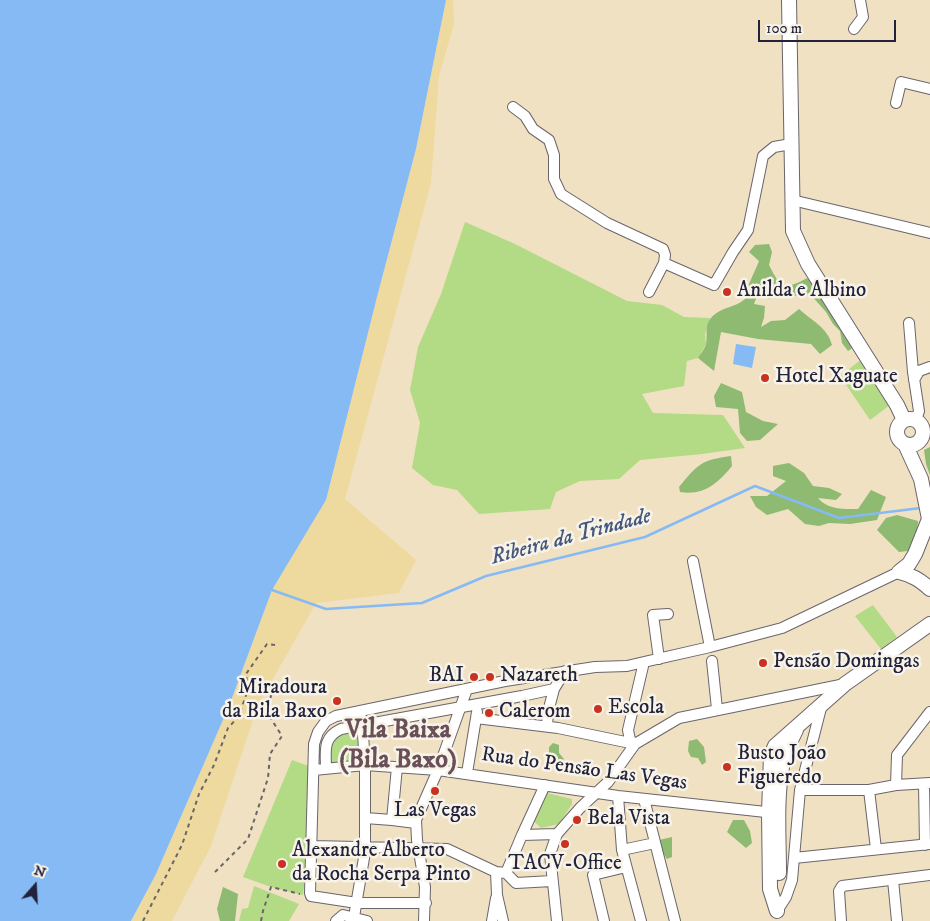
<!DOCTYPE html>
<meta charset="utf-8">
<style>
body{margin:0}
#map{position:relative;width:930px;height:921px;overflow:hidden;background:#f0e1c3;font-family:"IM FELL DW Pica",serif}
canvas{display:block}
.north{position:absolute;left:10px;top:861px;width:50px;height:50px;-webkit-text-stroke:4px #f7f3e8;paint-order:stroke;rotate:19deg;font-size:14px;font-weight:700;line-height:20px;text-align:center;color:#22223b}
.north::after{content:'';display:block;margin:auto;width:18px;height:22px;background:#22223b;clip-path:polygon(50% 0,100% 100%,50% 72%,0 100%)}
.scale{position:absolute;left:758px;top:20px;width:138px;height:22px;box-sizing:border-box;border:2px solid #22223b;border-top:0;padding-left:6px;font-size:15px;line-height:18px;white-space:nowrap;color:#22223b;-webkit-text-stroke:4px #f7f3e8;paint-order:stroke}
</style>
<div id="map">
<canvas width="930" height="921"></canvas>
<div class="north">N</div>
<div class="scale">100 m</div>
</div>
<script>
const c = document.querySelector('canvas').getContext('2d');
c.lineJoin = 'round';
function fillPath(path, color) {
  c.fillStyle = color;
  c.fill(path, 'evenodd');
}
function trace(path, color, width, dash) {
  c.strokeStyle = color;
  c.lineWidth = width;
  c.lineCap = dash ? 'butt' : 'round';
  c.setLineDash(dash || []);
  c.stroke(path);
}
function drawText(font, color, halo, rows, align = 'center') {
  c.font = font + ' "IM FELL DW Pica",serif';
  c.lineWidth = 5;
  c.setLineDash([]);
  c.textBaseline = 'middle';
  c.strokeStyle = halo;
  c.fillStyle = color;
  for (const [text, x, y, turn = 0] of rows) {
    c.save();
    c.translate(x, y);
    c.rotate((+turn || 0) * Math.PI / 180);
    c.textAlign = isNaN(turn) ? turn : align;
    if (halo) c.strokeText(text, 0, 0);
    c.fillText(text, 0, 0);
    c.restore();
  }
}
fillPath(new Path2D(`
 M465,222L515,244L627,301L662,305L684,317L710,318L705,334L706,344L698,358L687,361L684,386L642,394L653,413L723,415L745,448L702,454L640,460L619,479L580,481L556,492L550,509L479,514L457,490L433,485L412,468L420,423L410,390L418,347L441,294Z
 M862,359L890,405L870,420L840,376Z
 M873,605L897,637L881,649L855,616Z
 M355,724L360,762L323,765L327,734L338,725Z
 M292,760L317,769L303,895L271,887L243,877Z
 M547,793L572,799V804L559,824L541,828L534,821Z
 M254,886L299,904L289,921H239L242,909L248,908Z`), '#b3da84');
fillPath(new Path2D(`
 M769,244L772,252L769,265C780,287 784,291 807,278L815,286L854,347L848,351L842,343L840,331L833,324L826,312L810,294L793,296L778,294L770,299L757,296L754,304L765,306L764,318L761,327L771,321L785,320L799,309C811,320 828,328 832,345L820,354L811,344L758,339L721,332L714,371L698,358C700,354 705,349 706,344C708,336 704,325 711,318C720,307 735,308 745,299C747,285 754,274 759,261L749,252L755,245Z
 M721,383L742,392L746,412L763,421L778,424L760,440L747,441L740,433L738,409L716,407L714,396Z
 M930,447V475L926,464L924,450Z
 M731,456L732,466C718,483 704,496 680,492L679,487C698,464 701,460 731,456Z
 M789,463L804,473L813,486L829,488L842,494L836,500L818,498C828,510 843,509 858,509L871,490L886,497L877,520L850,524L829,523L819,526L805,524L788,509L767,515L756,507L750,496H767L786,481L773,476V466Z
 M897,515L918,521L917,534L908,551L899,552L877,530L886,518Z
 M697,739L704,747L706,762L702,765L698,758L691,757L688,751L689,741Z
 M553,743L559,745V753L564,759L557,765L549,755V747Z
 M733,820H744L750,831L752,843L746,848L727,832Z
 M672,837V857L667,859L661,850L659,840Z
 M223,887L238,894L235,921H220L217,909Z`), '#8eba72');
fillPath(new Path2D(`
 M446,0H453L454,24L439,76L431,183L345,499L416,560L399,593L316,603L258,705L211,846L172,921H131L156,874L229,706L272,590L326,500L377,297L416,149Z`), '#eeda9e');
fillPath(new Path2D(`
 M0,0H446L416,149L377,297L326,500L272,590L229,706L156,874L131,921H0Z
 M736,344L756,347L752,368L733,364Z`), '#86baf4');
trace(new Path2D(`
 M272,590L326,609L422,603L486,576L645,537L755,486L839,518L921,508`), '#86baf4', 2.5);
const minor = new Path2D(`
 M854,29L863,17L860,0
 M896,103L901,82L930,89
 M513,107L525,116L533,129L549,140L554,155V179L561,194L607,223L663,249L665,255L664,263L714,285L733,252L748,230L763,156L774,147L791,144
 M792,200L930,233
 M649,292L664,263
 M909,323L913,372L919,411L916,420
 M914,380L919,371L930,367
 M693,561L710,647
 M659,659L653,615L668,614
 M712,661L717,709
 M476,718L558,728L635,744
 M547,726L548,712L554,689
 M635,744L630,740L628,730L644,662
 M397,767L392,820L416,823
 M326,769C326,751 322,738 341,729L522,696L554,689L565,671
 M314,770L365,765L438,770L618,796L775,813
 M467,773L477,712
 M924,784L925,845
 M896,785L897,755L930,712
 M800,790H869L896,785L930,783
 M869,790L876,849
 M618,796L622,850L641,921
 M644,799L675,921
 M365,818L392,820
 M522,835L545,785
 M312,846L447,849L496,872L497,895L503,921
 M622,850L655,843
 M794,858L930,844
 M496,872L506,873L522,835L557,834
 M506,873L516,883L552,881
 M893,880L897,921
 M426,903H357L311,896L310,893L314,744L318,732L326,721L336,716L505,681L595,667L627,666L644,662L710,647L782,628L899,572
 M777,911L786,897L792,880L800,790L822,704
 M354,917L365,852V765L362,719
 M336,921L343,915L367,921
 M424,921L425,887L417,840L416,820L438,770L467,689
 M492,921L496,898
 M557,921L550,854L557,834L580,808L608,782L635,744L679,718L845,684
 M604,921L593,875L626,867
 M841,921L839,891L842,886L930,875`);
const major = new Path2D(`
 M789,0L793,231L808,264L897,405L904,420
 M897 432a13 13 0 1 1 26 0a13 13 0 1 1-26 0Z
 M899,572L909,564L915,554L929,519L921,479L905,444
 M899,572C912,575 920,580 930,589
 M779,873C779,838 776,801 782,767C784,753 790,742 796,730
 M777,911L770,889L769,813L771,755L775,746L845,684L930,624`);
trace(minor, '#6a656b', 12);
trace(major, '#6a656b', 16);
trace(new Path2D(`
 M215,872L248,839L268,778L270,754L282,736L266,711L273,690
 M143,921L182,845L199,794L214,765L228,728L239,716L248,689L246,674L267,644L275,645
 M261,921L263,911L271,887L300,894`), '#6a656b', 2, [4, 4]);
trace(minor, '#fff', 10);
trace(major, '#fff', 14);
for (const [x, y, r, color] of [
 [727,292,5,"#c8321e"],
 [765,378,5,"#c8321e"],
 [763,663,5,"#c8321e"],
 [474,677,5,"#c8321e"],
 [490,677,5,"#c8321e"],
 [337,701,5,"#c8321e"],
 [598,709,5,"#c8321e"],
 [489,713,5,"#c8321e"],
 [727,767,5,"#c8321e"],
 [435,791,5,"#c8321e"],
 [577,820,5,"#c8321e"],
 [565,844,5,"#c8321e"],
 [282,864,5,"#c8321e"]
]) {
  const dot = new Path2D();
  dot.arc(x, y, r, 0, 2 * Math.PI);
  c.fillStyle = color;
  c.fill(dot);
  trace(dot, '#f7f3e8', 2);
}
drawText('21px', '#22223b', '#f7f3e8', [
 ["Anilda e Albino",737,292],
 ["Hotel Xaguate",775,378],
 ["Pensão Domingas",773,663],
 ["BAI",464,677,"right"],
 ["Nazareth",500,677],
 ["Miradoura",327,689,"right"],
 ["da Bila Baxo",327,713,"right"],
 ["Escola",608,709],
 ["Calerom",499,713],
 ["Busto João",737,755],
 ["Figueredo",737,779],
 ["Las Vegas",435,812,"center"],
 ["Bela Vista",587,820],
 ["Alexandre Alberto",292,852],
 ["da Rocha Serpa Pinto",292,876],
 ["TACV-Office",565,865,"center"]
], 'left');
drawText('21px', '#22223b', '#f7f3e8', [
 ["Rua do Pensão Las Vegas",584,770,8]
]);
drawText('italic 22px', '#45577c', '#f7f3e8', [
 ["Ribeira da Trindade",571,538,-15]
]);
drawText('bold 26px', '#694f58', '#f7f3e8', [
 ["Vila Baixa",398,732],
 ["(Bila Baxo)",398,762]
]);
</script>
